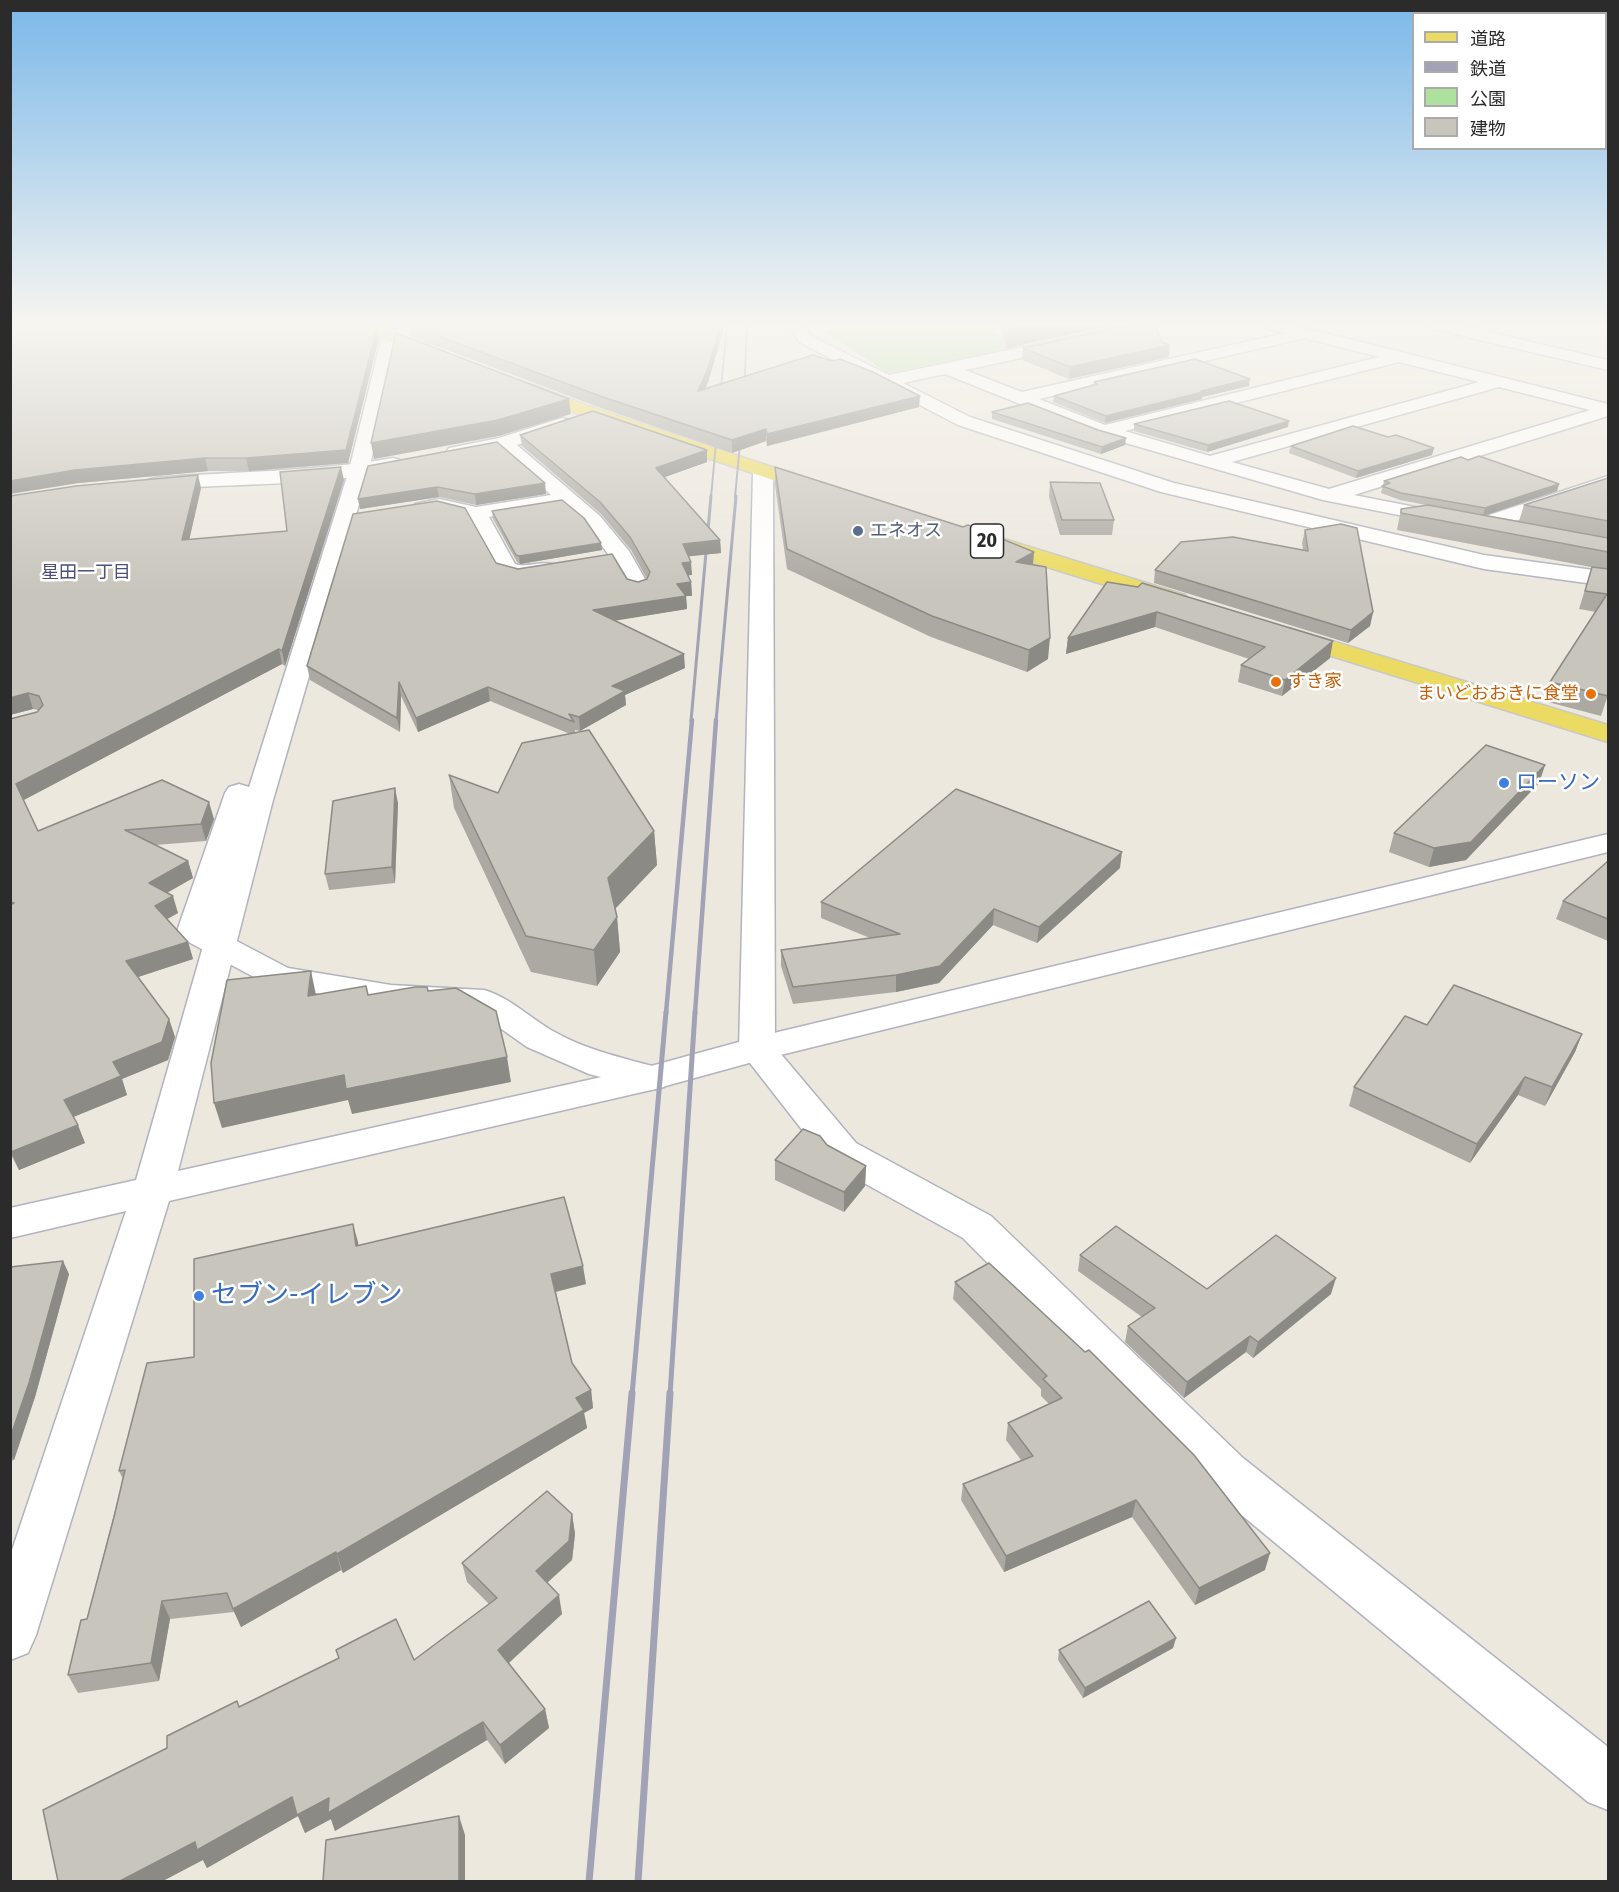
<!DOCTYPE html>
<meta charset="utf-8">
<style>
body{margin:0}
#map{position:relative;width:1619px;height:1892px;overflow:hidden;background:#ede8de;font-family:"Fira Sans Condensed","Noto Sans JP",sans-serif}
canvas{display:block}
.frame{position:absolute;inset:0;border:12px solid #2b2b2b;pointer-events:none}
.legend{position:absolute;left:1412px;top:12px;width:195px;height:138px;box-sizing:border-box;background:#fff;border:2px solid #aaa;margin:0;padding:8px 10px;list-style:none;font-size:18px;color:#2b2b2b}
.legend li{display:flex;align-items:center;gap:12px;height:30px}
.legend b{width:30px;border:2px solid #aaa}
</style>
<div id="map">
<canvas width="1619" height="1892"></canvas>
<div class="frame"></div>
<ul class="legend">
<li><b style="height:8px;background:#ecdb63"></b>道路</li>
<li><b style="height:8px;background:#a1a2b5"></b>鉄道</li>
<li><b style="height:16px;background:#ade19c"></b>公園</li>
<li><b style="height:16px;background:#c8c5bd"></b>建物</li>
</ul>
</div>
<script>
const c = document.querySelector('canvas').getContext('2d');
c.lineJoin = 'round';
function fillPath(path, color) {
  c.fillStyle = color;
  c.fill(path, 'evenodd');
}
function trace(path, color, width, dash) {
  c.strokeStyle = color;
  c.lineWidth = width;
  c.lineCap = dash ? 'butt' : 'round';
  c.setLineDash(dash || []);
  c.stroke(path);
}
function drawText(font, color, halo, rows, align = 'center') {
  c.font = font + ' "Fira Sans Condensed","Noto Sans JP",sans-serif';
  c.lineWidth = 5;
  c.setLineDash([]);
  c.textBaseline = 'middle';
  c.strokeStyle = halo;
  c.fillStyle = color;
  for (const [text, x, y, turn = 0] of rows) {
    c.save();
    c.translate(x, y);
    c.rotate((+turn || 0) * Math.PI / 180);
    c.textAlign = isNaN(turn) ? turn : align;
    if (halo) c.strokeText(text, 0, 0);
    c.fillText(text, 0, 0);
    c.restore();
  }
}
fillPath(new Path2D(`
 M824,331H990L1027,346L887,373Z`), '#ade19c');
const street = new Path2D(`
 M409,325H435L433,328L390,341L382,336L384,333Z
 M789,325H805L811,336L889,375L1128,325H1160L1152,330L965,370L1022,392L1285,333L1266,328L1264,325H1293L1608,404V416L1354,495L1451,514L1455,518L1451,522L1444,524L1323,500L1098,435L945,374L903,383L970,417L1174,483L1484,555L1608,572V586L1484,569L1161,492L958,425L799,342ZM1305,338L1379,357L1105,425L1039,399ZM1399,362L1479,382L1210,456L1125,431ZM1499,387L1590,410L1329,489L1232,462Z
 M1476,325H1500L1498,328L1470,338L1464,336L1462,333L1464,330Z
 M562,418L569,420L571,424L569,428L517,445L600,516L629,551L649,586L646,591L638,593L630,591L611,558L586,524L563,505L489,517L515,564C527,568 539,561 552,564L555,569L552,574L519,580L498,574L468,518L439,511L422,514L415,512L412,508L415,504L439,499L476,507L551,495L499,449L456,458L449,456L446,452L449,448L499,438Z
 M393,458L400,460L403,464L400,468C320,488 236,482 155,490L148,488L145,484L148,480L155,478C234,471 314,472 393,458Z
 M763,466L770,468L773,472L775,1047L856,1143L991,1216L1243,1458L1608,1747V1810L1588,1802L1209,1488L963,1238L828,1163L739,1049L753,472L756,468Z
 M1608,476V489L1490,530L1482,531L1474,530L1471,525L1474,520Z
 M239,784L249,787L253,793L210,927L288,968L391,985L484,990C509,997 529,1017 551,1030C585,1050 626,1059 664,1069L669,1078L664,1087L651,1090L589,1074L527,1047L476,1011L391,1007L267,984L181,938L177,931L225,793L229,787Z`);
const secondary = new Path2D(`
 M1429,325H1459L1608,360V370L1437,330Z
 M390,331L398,336L369,470L273,800L178,1171L651,1066L757,1037L1608,834V852L760,1060L651,1090L169,1201L36,1635L28,1653L10,1660V1556L126,1211L10,1238V1208L136,1180L245,800L349,470L382,336Z`);
const primary = new Path2D(`
 M365,325H384L396,333L443,351L445,354L437,359L431,357L384,339Z
 M527,383L600,410L826,485L829,489L826,493H812L588,418L521,392L518,388L521,384Z
 M991,535L1185,595L1189,600L1185,605L1177,607L1169,605L983,547L980,542L983,537Z
 M1289,628L1608,725V742L1280,640L1277,635L1280,630Z`);
trace(street, '#b1b3be', 3);
trace(secondary, '#b1b3be', 3);
trace(primary, '#c8c8c8', 3);
fillPath(street, '#fff');
fillPath(secondary, '#fff');
fillPath(primary, '#ecdb63');
trace(new Path2D(`
 M744,394L747,325
 M720,399L727,325
 M711,497L717,432
 M735,497L741,433`), '#a1a2b5', 2);
trace(new Path2D(`
 M691,721L711,496
 M716,721L736,496`), '#a1a2b5', 3);
trace(new Path2D(`
 M666,1013L692,720
 M695,1013L716,720`), '#a1a2b5', 4.5);
trace(new Path2D(`
 M632,1395L666,1012
 M670,1395L695,1012`), '#a1a2b5', 5);
trace(new Path2D(`
 M589,1882L632,1393
 M638,1882L670,1393`), '#a1a2b5', 7);
fillPath(new Path2D(`
 M412,325H725L708,382L705,389L919,407L767,446L766,441L732,453L601,408L412,337L411,326Z
 M1001,325H1115L1006,348Z
 M379,338L348,463L249,471H208L79,483Z
 M1023,348L1169,357L1069,379L1022,360Z
 M1094,382L1249,386L1202,397V399L1105,423L1053,402L1054,396L1094,385Z
 M992,412L1125,445L1101,454L992,419Z
 M1134,424L1288,427L1207,452L1134,431Z
 M520,435L707,450V462L664,477L720,540L721,553L689,556L692,575H688L691,582L692,596H686L687,609L615,620L685,668L625,695L626,705L580,731L575,730V733L654,831L657,865L615,909L617,917L620,952L597,986L531,972L454,808L449,775L498,793L570,734L490,701L418,732L401,696L400,732L310,680L307,666L496,563L518,569L627,579L638,582L647,579L631,550L601,514L522,446Z
 M1291,446L1434,448L1432,455L1356,478L1289,453Z
 M1468,460L1559,484L1557,491L1485,515L1519,521L1524,505L1608,478V695L1601,716L1544,701L1550,682L1596,612L1579,609L1592,567L1596,568L1397,530L1401,509L1426,505L1400,500L1381,493L1384,481Z
 M368,466L546,494L476,505L439,497L360,509L358,499Z
 M775,467L1034,552L1033,565L1048,659L1027,672L931,637L787,569L775,485Z
 M344,480L285,666L282,664L23,800L38,831L214,819L206,841L155,845L188,861L193,878L167,893L178,913L167,919L188,942L193,959L138,977L169,1019L175,1037L168,1060L122,1079L127,1095L73,1117L85,1143L19,1170L10,1153V719L37,712L39,710L33,709L10,715L201,488L189,540L287,531Z
 M1050,482L1114,520L1112,535H1060L1049,497Z
 M492,511L602,550L520,564L517,562L493,519Z
 M1305,530L1373,612L1370,626L1348,643L1154,583L1155,570L1303,550L1302,543Z
 M1107,582L1330,658L1282,696L1238,682L1241,665L1249,659L1155,627L1066,654L1068,638Z
 M1545,765L1539,783L1466,860L1429,867L1389,852L1394,833Z
 M398,803L395,883L329,890L325,874Z
 M1608,861V941L1556,919L1563,901Z
 M1120,868L1037,943L993,925L939,983L896,992L793,1004L781,966V950L870,938L821,918V902Z
 M1427,1025L1582,1034L1575,1052L1545,1106L1518,1095L1470,1163L1349,1106L1354,1087Z
 M827,1145L866,1166L865,1186L844,1212L775,1180V1160Z
 M358,1242V1245L586,1284L556,1292L572,1363L591,1390L593,1408L584,1413L587,1428L343,1573L341,1570L241,1627L234,1612L170,1619L159,1681L78,1693L68,1675L87,1619L123,1479L119,1471L194,1357Z
 M1080,1255L1207,1289L1331,1294L1253,1358L1246,1352L1184,1398L1125,1342L1128,1326L1142,1317L1078,1271Z
 M10,1267L69,1274L35,1397L14,1460L10,1461Z
 M955,1282L1265,1570L1195,1605L1132,1517L1004,1572L961,1500L963,1484L1021,1460L1006,1440L1008,1423L1049,1404L1041,1396V1389L953,1299Z
 M572,1514L575,1534L572,1560L547,1583L562,1614L509,1663L545,1709L549,1728L505,1764L487,1740L335,1831L331,1819L305,1833L298,1816L207,1868L203,1860L167,1748L239,1707L339,1658L336,1650L414,1660L489,1604L467,1582L462,1563Z
 M1176,1638L1173,1648L1083,1698L1058,1660L1059,1650Z`), '#aca9a3');
fillPath(new Path2D(`
 M721,325H725L708,382L699,403L698,391Z
 M1033,325H1115L1006,348L1007,331Z
 M377,327L379,338L348,463L249,471L246,458Z
 M1170,345L1169,357L1069,379L1070,367Z
 M1250,379L1249,386L1202,397V399L1105,423L1106,416Z
 M920,396L919,407L767,446V434Z
 M569,399L571,414L499,436L374,459L371,443Z
 M1289,421L1288,427L1207,452L1208,445Z
 M766,429V441L732,453V440Z
 M1126,438L1125,445L1101,454L1102,447Z
 M1434,448L1432,455L1356,478L1358,471Z
 M707,450V462L657,480L656,468Z
 M205,458L208,471L79,483L10,494V481L75,470Z
 M341,467L344,480L285,666L282,651Z
 M198,475L201,488L186,554L182,540Z
 M545,483L546,494L476,505L475,494Z
 M1559,484L1557,491L1483,516L1485,508Z
 M437,487L439,497L360,509L358,499Z
 M720,540L721,553L683,557V544Z
 M601,543L602,550L520,564L519,556Z
 M1034,552L1032,572L1016,562Z
 M691,562L692,575L683,576L682,563Z
 M691,582L692,596H686L687,609L595,624L593,610L677,584Z
 M1157,612L1155,627L1066,654L1068,638Z
 M1373,612L1370,626L1348,643L1351,630Z
 M1050,638L1048,659L1027,672L1029,650Z
 M1333,641L1330,658L1282,696L1285,680Z
 M279,649L282,664L22,801L16,784Z
 M684,654L685,668L625,695L626,705L580,731L579,717L612,686Z
 M399,682L401,696L400,732L397,718Z
 M488,687L490,701L418,732L416,718Z
 M28,693L33,709L10,715V698Z
 M1545,765L1539,783L1466,860L1429,867L1434,848Z
 M395,788L398,803L395,883L392,867Z
 M209,802L214,819L206,841L201,824Z
 M654,831L657,865L611,913L608,878Z
 M1122,852L1120,868L1037,943L1039,927Z
 M188,861L193,878L154,900L149,883Z
 M173,896L178,913L160,923L155,906Z
 M994,909L993,925L939,983L896,992V975Z
 M617,917L620,952L597,986L594,950Z
 M188,942L193,959L132,979L126,961Z
 M311,971L316,995L308,996Z
 M169,1019L175,1037L168,1060L122,1079L127,1095L71,1118L64,1100Z
 M1582,1034L1575,1052L1545,1106L1552,1087Z
 M507,1057L511,1082L352,1114L348,1100L222,1128L214,1103L344,1075Z
 M1525,1077L1518,1095L1470,1163L1477,1144Z
 M78,1125L85,1143L19,1170L11,1152Z
 M866,1166L865,1186L844,1212V1192Z
 M353,1224L358,1242L361,1264L356,1246Z
 M63,1261L69,1274L35,1397L14,1460L10,1453V1438Z
 M583,1266L586,1284L554,1292L551,1274Z
 M1336,1278L1331,1294L1253,1358L1258,1342Z
 M1250,1336L1246,1352L1184,1398L1187,1382Z
 M591,1390L593,1408L584,1413L587,1428L343,1573L337,1554L576,1398Z
 M1136,1500L1132,1517L1004,1572L1006,1556Z
 M572,1514L575,1534L572,1560L539,1590L536,1571Z
 M336,1552L341,1570L241,1627L233,1609Z
 M1270,1553L1265,1570L1195,1605L1199,1588Z
 M559,1595L562,1614L503,1668L498,1650Z
 M162,1601L170,1619L159,1681L151,1663Z
 M1176,1638L1173,1648L1083,1698L1085,1688Z
 M545,1709L549,1728L505,1764L500,1745Z
 M483,1722L487,1740L335,1831L331,1819L305,1833L298,1816L207,1868L203,1860L163,1881H120L195,1842L292,1797L329,1798Z
 M459,1816L465,1835V1881H459Z`), '#8c8a84');
const building = new Path2D(`
 M10,325H375L377,327L346,450L246,458H205L75,470L10,481Z
 M412,325H721L707,371L698,391L813,355L833,361L840,359L873,372L920,396L767,434L766,429L732,440L600,396L411,326Z
 M1006,325H1033L1007,331Z
 M1130,325H1154L1162,342L1170,345L1070,367L1023,348Z
 M396,333L569,399L498,420L371,443Z
 M1195,359L1250,379L1201,391L1203,392L1106,416L1054,396L1097,384L1094,382Z
 M1229,401L1289,421L1208,445L1134,424Z
 M1028,403L1098,430L1126,438L1102,447L992,412Z
 M593,411L707,450L656,468L720,540L683,544L691,562L682,563L691,582L677,584L686,596L593,610L684,654L612,686L625,691L579,717L569,714L574,722L488,687L416,718L399,682L397,718L307,666L353,514L437,501L465,508L496,563L518,569L612,554L627,579L638,582L647,579L650,572L630,537L600,502L520,435Z
 M1353,426L1388,437L1396,435L1434,448L1358,471L1291,446Z
 M497,442L545,483L475,494L437,487L358,499L368,466Z
 M1479,456L1559,484L1485,508L1401,493L1382,486L1390,483L1384,481L1461,457L1468,460Z
 M341,467L282,651L279,649L16,784L38,831L162,780L209,802L201,824L125,830L188,861L149,883L173,896L155,906L188,942L126,961L169,1019L162,1042L113,1062L121,1076L64,1100L78,1125L11,1152L10,905L14,903L10,902V719L37,712L43,705L39,696L28,693L10,698V496L76,486L198,475L182,540L287,531L280,472Z
 M775,467L963,527L968,525L1034,552L1016,562L1046,567L1050,638L1029,650L932,616L787,549Z
 M1608,478V521L1524,505Z
 M1050,482L1100,483L1114,520H1062Z
 M562,500L584,518L601,543L519,556L516,555L492,511Z
 M1428,505L1608,538V552L1401,513V509Z
 M1341,524L1357,528L1373,612L1351,630L1155,570L1181,542L1233,537L1308,551L1305,530Z
 M1592,567L1608,569V696L1550,682L1607,594L1585,591Z
 M1107,582L1138,587L1142,583L1333,641L1285,680L1241,665L1265,647L1157,612L1068,638Z
 M589,730L654,831L608,878L617,917L594,950L526,936L449,775L498,793L522,743Z
 M1486,745L1545,765L1471,842L1434,848L1394,833Z
 M395,788L392,867L325,874L333,801Z
 M956,789L1122,852L1039,927L994,909L940,966L896,975L793,987L781,950L900,934L821,902Z
 M1608,861V919L1563,901Z
 M311,971L308,996L366,986L368,995L415,987H427L428,991L456,988L496,1011L507,1057L346,1089L344,1075L214,1103L211,1063L227,980Z
 M1454,985L1582,1034L1552,1087L1525,1077L1477,1144L1354,1087L1405,1016L1427,1025Z
 M803,1129L820,1136L827,1145L866,1166L844,1192L775,1160Z
 M564,1197L583,1266L551,1274L572,1363L591,1390L576,1398L584,1410L337,1554L336,1552L233,1609L227,1593L162,1601L151,1663L68,1675L81,1620L87,1619L114,1517L125,1470L119,1471L147,1363L194,1357V1259L353,1224L356,1246Z
 M1116,1226L1207,1289L1276,1235L1336,1278L1258,1342L1250,1336L1187,1382L1128,1326L1155,1308L1080,1255Z
 M63,1261L29,1383L10,1438V1267Z
 M989,1263L1085,1352L1089,1350L1194,1455L1270,1553L1199,1588L1136,1500L1006,1556L963,1484L1033,1456L1008,1423L1062,1398L1043,1379L1047,1376L955,1282Z
 M547,1491L572,1514L569,1541L536,1571L559,1595L498,1650L545,1709L500,1745L483,1722L328,1813L329,1798L297,1815L292,1797L197,1850L195,1842L120,1881H58L43,1810L167,1748V1736L237,1701L239,1707L339,1658L336,1650L396,1619L414,1660L497,1598L462,1563Z
 M1149,1601L1176,1638L1085,1688L1059,1650Z
 M459,1816V1881H323L326,1840Z`);
fillPath(building, '#c8c5bd');
trace(building, '#8c8a84', 1.5);
const sky = c.createLinearGradient(0, 0, 0, 590);
sky.addColorStop(0, '#7ab8e9');
sky.addColorStop(0.55, '#f7f5f0');
sky.addColorStop(1, '#f7f5f000');
c.fillStyle = sky;
c.fillRect(0, 0, 1619, 590);
for (const [x, y, r, color] of [
 [858,531,6,"#5c6f8a"],
 [1276,682,6,"#e8710a"],
 [1591,694,6,"#e8710a"],
 [1504,783,6,"#3f7fe0"],
 [199,1296,6,"#3f7fe0"]
]) {
  const dot = new Path2D();
  dot.arc(x, y, r, 0, 2 * Math.PI);
  c.fillStyle = color;
  c.fill(dot);
  trace(dot, '#fff', 2);
}
drawText('18px', '#4e5e75', '#fff', [
 ["エネオス",870,531]
], 'left');
drawText('18px', '#4d507b', '#fff', [
 ["星田一丁目",86,573]
]);
drawText('18px', '#c56008', '#fff', [
 ["すき家",1288,682],
 ["まいどおおきに食堂",1579,694,"right"]
], 'left');
for (const [x, y, w] of [
 [987,541,33]
]) {
  const box = new Path2D();
  box.roundRect(x - w / 2, y - 17, w, 34, 4.5);
  c.fillStyle = '#fff';
  c.fill(box);
  trace(box, '#2b2b2b', 1.5);
}
drawText('bold 20px', '#2b2b2b', null, [
 ["20",987,541]
]);
drawText('21px', '#366cbe', '#fff', [
 ["ローソン",1516,783]
], 'left');
drawText('26px', '#366cbe', '#fff', [
 ["セブン-イレブン",211,1296]
], 'left');
</script>
